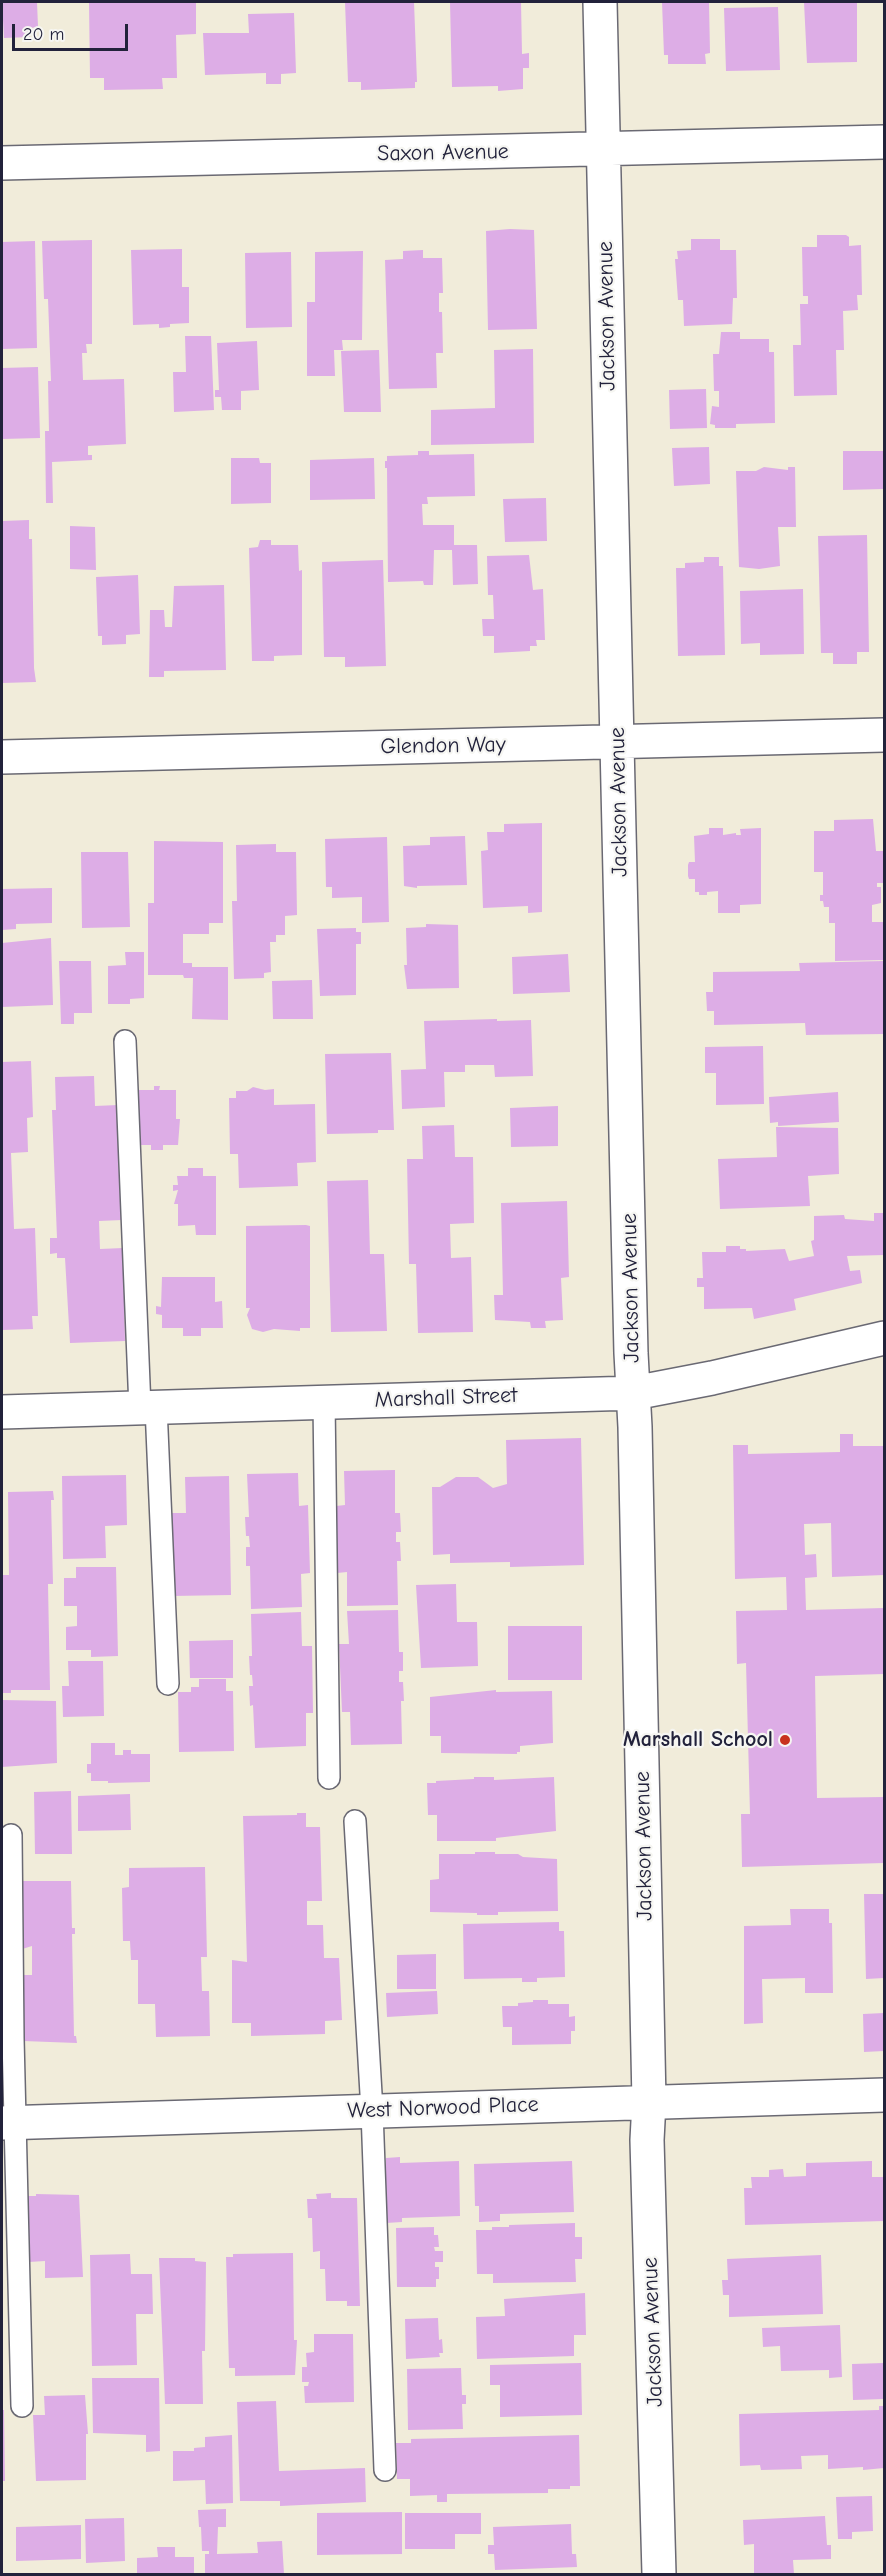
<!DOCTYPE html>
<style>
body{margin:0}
#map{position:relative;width:886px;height:2576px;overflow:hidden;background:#f1ecda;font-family:"Comic Neue",sans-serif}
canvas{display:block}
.frame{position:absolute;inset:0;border:3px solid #22223b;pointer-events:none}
.scale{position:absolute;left:12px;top:24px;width:116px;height:27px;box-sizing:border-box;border:3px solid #22223b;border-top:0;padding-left:8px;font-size:18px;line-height:21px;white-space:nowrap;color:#22223b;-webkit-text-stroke:4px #f6f6f2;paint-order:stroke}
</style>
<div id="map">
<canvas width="886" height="2576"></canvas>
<div class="frame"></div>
<div class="scale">20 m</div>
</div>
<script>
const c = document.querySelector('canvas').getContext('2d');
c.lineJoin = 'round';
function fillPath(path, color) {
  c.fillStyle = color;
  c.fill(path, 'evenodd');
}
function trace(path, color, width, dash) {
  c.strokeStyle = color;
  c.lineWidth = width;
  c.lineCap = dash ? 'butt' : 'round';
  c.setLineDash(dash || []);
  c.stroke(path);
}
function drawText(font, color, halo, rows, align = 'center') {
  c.font = font + ' "Comic Neue",sans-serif';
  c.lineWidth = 4.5;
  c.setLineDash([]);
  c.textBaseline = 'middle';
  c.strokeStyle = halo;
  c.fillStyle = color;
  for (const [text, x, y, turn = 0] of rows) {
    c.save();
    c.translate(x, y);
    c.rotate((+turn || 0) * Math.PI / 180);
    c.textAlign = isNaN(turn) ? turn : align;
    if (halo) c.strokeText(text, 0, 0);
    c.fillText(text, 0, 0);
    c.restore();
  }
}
fillPath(new Path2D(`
 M2,2H37L38,27L30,28V37L4,38Z
 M89,2H196V34L176,35L177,78H162L163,89L104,90V78H90Z
 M345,2H414L417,82H415V88L361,90V82H348Z
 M450,2H521L522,54L529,53V68H523V89L498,91V86L452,87Z
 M662,2H709L710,53L705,54L706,64H668V55H664Z
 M804,2H857V62L807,63Z
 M778,7L780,70L726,71L724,8Z
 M294,13L296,73L281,74V84H266V73L205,75L203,33H249L248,14Z
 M510,229L534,230L537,329L488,330L486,231Z
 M817,235H846L849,237V246L861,245L862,295H857L858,310L843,311L844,350H836L837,395L794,396L793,345H801L800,304H808V296H803L802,247H817Z
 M691,239H720V250H736L737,298H733L732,324L684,326L683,300H678L675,259H678L677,251L691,250Z
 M92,240V344H86L87,353H82L83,380L124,379L126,444L88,446V455H92V460L52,462L53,503H46L45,431H49L48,381H51L48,299H44L42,241Z
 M35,241L37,348L2,349V242Z
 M182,249V287H189V323L170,324V327L159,328V324L133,325L131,250Z
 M423,250V258H442L443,293H439V312H442L443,353H436L437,388L389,389L385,260L403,259V251Z
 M363,251L362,340H342L343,350H334L335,376H307V302H315V252Z
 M291,252L292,327L246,328L245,253Z
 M721,332H740V339H769V352H774L775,423L736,424V428H715V425L710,424L712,406L719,407V391H714L713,354H719Z
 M185,336H211L214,410L174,412L173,372H186Z
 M257,341L259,390L241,391V410H222L221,397H215V390H219L217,343Z
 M533,349L534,443L431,445V410L495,408L494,350Z
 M379,350L381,412H344L341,351Z
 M38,367L40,438L2,439V368Z
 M706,389L707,428L670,429L669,390Z
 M709,447L710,484L674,486L672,448Z
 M418,451H429V455L474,454L475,496L427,497L428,504H422L423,525H454V545H477L478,584L453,585L452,550H434L433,585H424L423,581L388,582L387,468H385V461H387V456L418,455Z
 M843,451H884V489L843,490Z
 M231,458H259L260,463H271V503L231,504Z
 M374,458L375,499L310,500V460Z
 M764,467L788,470V467H795L796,527H778L780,566L759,569L739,567L736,471H756Z
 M546,498L547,541L505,542L503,499Z
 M29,520V539H32L34,668L36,682L2,683V521Z
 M70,526L95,527L96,570L70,569Z
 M867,535L869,652H857V664H833V653H821L818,536Z
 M260,540H271V545H298L299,571L302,570V655L274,656V661H252L249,548L258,547Z
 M529,555L533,590L543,589L545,640H536L537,646H530V651L494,653V636H483L482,619H494L493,595H488L487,556Z
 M704,557H719V566H723L725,655L678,656L676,568H685V563L704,562Z
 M383,560L386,666L345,667V657H324L322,562Z
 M138,575L140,634L126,635V644L102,645V636H98L96,577Z
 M224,585L226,670L164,671V677H149L150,610H164L165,627H172L174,586Z
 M803,589L804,654L760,655V643L741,644L740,591Z
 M873,819L876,851H884V883H877V887H881V903L872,905V922H884V960L835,961V923H829V907H824L823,901H820V895H823V872H814V831H834V820Z
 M542,823V912L528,913V906L483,908L481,851L488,850L487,832H504V824Z
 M709,828H723V835L736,833V835H741L740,829L761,828V904L740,905V913H718V891L707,892V895H699V892H695V879H689L688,876V865L689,862H695L694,836L709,834Z
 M465,836L467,885L417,886V888L404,886L403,846L430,845V837Z
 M387,837L389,922L362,923V897L332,898V887H326L325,839Z
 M154,841L223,842V923H209V934H183V963H192V967H228V1020L192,1019L193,978H184L183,975H148V903H154Z
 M276,844V852H296L297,915L285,916V935H276V942H270L271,972L264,973V978L234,979L232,901H237L236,845Z
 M81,852H128L130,927L82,928Z
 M52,888V923L16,924V929L2,930V889Z
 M426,924L458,925L459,988L407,989L404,965H407L406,928L426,927Z
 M356,928V932H361V944H356V995L320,996L317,929Z
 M51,938L53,1005L2,1007V943Z
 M125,952H144V998L130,999V1004H108V966L126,965Z
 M568,954L570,992L513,994L512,957Z
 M59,961H91L92,1013H74V1024H61Z
 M884,961V1034L806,1035L805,1023L714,1025V1011H707L706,992H713V972L800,971L799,963Z
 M312,980L313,1019H273L272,981Z
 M497,1019V1021L531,1020L533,1076L495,1077L494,1065H465V1072H444L445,1107L402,1109L401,1070L426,1069L424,1021Z
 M763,1046L764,1104L716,1105V1073H705V1047Z
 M391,1053L394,1130H378V1133L327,1134L325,1054Z
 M31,1061L33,1117L27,1118L28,1152L11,1153L14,1229L35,1228L38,1316H32L33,1329L2,1330V1062Z
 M94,1076L95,1106L118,1105L122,1220L99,1221L100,1249L123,1248L125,1341L70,1343L65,1258H57V1253L50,1254V1238H57L52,1110H56L55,1077Z
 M154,1086H160L159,1090H176V1119H180L178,1145H163V1150H151V1145H140L137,1090H154Z
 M253,1087L265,1090L274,1089V1105L315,1104L316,1162L297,1163L298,1186L239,1188L238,1154H230L229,1098H236V1091H247Z
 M838,1092L839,1122L778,1126V1122L770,1123L769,1097Z
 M558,1106V1146L511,1147L510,1108Z
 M454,1125L455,1157H473L474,1223L450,1224L451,1258L471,1257L473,1332L418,1333L416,1264H409L407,1159H423L422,1126Z
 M776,1127L838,1128L839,1174L808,1176L810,1206L720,1209L718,1159L777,1157Z
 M188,1168H203V1176H216V1235H196L195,1225L178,1226V1204H174L178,1190L173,1191V1185H178L177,1176H188Z
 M368,1180L370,1254H384L387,1331L331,1332L327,1181Z
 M567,1201L569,1277L561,1278L563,1320L545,1321L546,1328H531L530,1322L495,1320L494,1295H503L501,1203Z
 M874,1213H884V1255L847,1256L850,1271L860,1270L862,1283L794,1299L796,1310L754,1319L752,1308L704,1309V1287H697V1278H703L702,1252H726V1246H740V1249H746V1251L785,1249L789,1261L814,1256L811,1241L814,1240V1216L844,1215L845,1219L874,1221Z
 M306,1225L310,1226V1328H300V1331L274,1329L263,1332L252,1329L247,1315L250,1308H246V1226Z
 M162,1277H215V1302L222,1301L223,1328H201V1336H183V1328H162V1315L156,1314V1306L161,1307Z
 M840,1434H853V1446H884V1575L832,1577L831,1523L804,1524L805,1555L816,1554L817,1577L805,1578L806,1610L884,1608V1674L815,1676L817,1798L884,1797V1863L742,1867L741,1814H750L746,1663L737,1664L736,1611L787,1610L786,1577L735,1579L733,1445H748V1454L840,1452Z
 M581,1438L584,1565L510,1567V1562L450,1563V1554L433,1555L432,1487H440L456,1477H478L493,1488L507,1484L506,1440Z
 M395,1470V1513H400L401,1532H396V1542H400L401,1561H397L398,1605L347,1606V1572L337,1573L336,1506L345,1505L344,1471Z
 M298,1473L299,1506L308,1505L310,1573L301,1574L302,1607L251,1609L250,1566H246V1547H250L249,1536H246L245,1517H249L247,1474Z
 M126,1475L127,1525L105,1526L106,1558L63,1559L62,1476Z
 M229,1476L231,1595L172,1596L170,1513H186L185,1477Z
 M53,1491L54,1500H51L53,1584H48L50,1690H11V1693H2V1575H9L8,1492Z
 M76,1567H116L118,1656L91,1657V1650H66V1627L77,1626V1606H64V1578H76Z
 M456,1584L457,1622H477L478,1666L421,1668L416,1585Z
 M398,1610L399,1652H403V1671H399V1682H403L404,1701H401L402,1744L351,1745L350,1712H342L339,1644H349L347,1611Z
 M301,1612L302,1646H312L313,1713H306V1746L255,1748L253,1705L250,1706L249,1686H253L252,1675H250L249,1656H252L251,1614Z
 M508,1626H582V1680H508Z
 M233,1640V1678H190L189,1641Z
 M68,1661H103L104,1716L63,1717L62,1686H69Z
 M199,1679H226V1691H233L234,1751L179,1752L178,1692H191V1687H199Z
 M496,1690V1692L552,1691L553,1743L520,1746V1752H517V1754L441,1753V1736H430V1697Z
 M2,1700L56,1701L57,1763L2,1767Z
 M91,1743H115V1755H123V1750H131V1754H150V1782L108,1783V1781H91V1773H87V1764H91Z
 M474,1777H494V1780L554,1777L556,1831L496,1838V1841H437V1815H428L427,1783H436V1781L474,1779Z
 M71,1791L72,1854H35L34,1792Z
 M130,1794L131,1830L78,1831V1796Z
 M297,1813H306V1827H320L322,1901H307V1925H323L324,1958H339L342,2020L325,2021V2034L251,2036V2023H232V1960L247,1962L243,1816L297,1815Z
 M475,1852H495V1854H518L523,1857L557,1859L558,1911L498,1912V1915H477V1913L430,1912V1880L439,1879V1854H475Z
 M205,1867L207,1957H201L202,1991H209L210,2036L156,2037L155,2004H138V1960H131L130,1941H123L122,1888L129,1887V1868Z
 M20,1881H71L72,1928H75V1934H72L74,2036H76L77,2043L23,2041L21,1975H32V1946L19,1950Z
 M864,1894H884V1978L866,1979Z
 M790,1909H829V1923H832L833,1993H805V1978L762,1979L763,2023L744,2024V1926L791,1925Z
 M559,1922V1931H564L565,1977L537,1978V1982H522V1978L464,1979L463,1924Z
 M436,1954V1989H397V1955Z
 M437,1991L438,2014L387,2017L386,1993Z
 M533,2000H548V2004H569V2017L575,2016V2031H571V2044L512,2045V2027H503L502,2006H518V2003L533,2002Z
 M884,2013V2051L864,2052L863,2014Z
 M400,2157V2163L459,2161L460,2216L402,2218V2222L386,2223V2158Z
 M572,2161L574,2212L500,2214V2221L479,2222V2206H475L474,2164Z
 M872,2161V2177H884V2221L745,2225L744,2188H752L751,2177H769V2170L783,2169L784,2177L806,2176V2163Z
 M331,2193V2198H357L360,2306H347V2301H326L325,2269H320V2251L313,2252L312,2218H308L307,2199H317L316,2194Z
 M36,2194L79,2195L83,2277L45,2278V2261L29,2262L27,2196H36Z
 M575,2223V2237H582V2259H575L576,2282L493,2283V2274H477L476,2230H492V2227H509V2225Z
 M434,2227V2235H438L439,2247H434L435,2251H443V2262H435V2267H439V2279H436V2287H397L396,2228Z
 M293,2253L294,2340H297L295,2375L235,2376V2368H229L226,2257H233V2254Z
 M130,2254L131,2274H152L153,2314H136L137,2365L92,2366L90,2255Z
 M821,2255L823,2314L729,2317V2295H723L722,2280H728L727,2259Z
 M159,2258H195V2261L206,2262L205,2351H202L203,2404H165Z
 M585,2293L586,2335H574V2356L477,2359L476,2317L505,2316L504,2299Z
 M438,2318L439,2340L442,2339L443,2353H439L440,2357L406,2359L405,2319Z
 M840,2325L842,2377L829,2378V2370L781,2371L780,2346L763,2347L762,2328Z
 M314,2334H353L354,2402L305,2403L304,2386H308L309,2382H302V2367H307L306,2353L314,2352Z
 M581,2363L582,2415L500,2417V2385H490V2365Z
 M884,2363V2399L853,2400L852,2364Z
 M461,2368L462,2395H466V2404H462L463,2429L408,2430L407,2369Z
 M92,2378H159L160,2451L146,2452V2435L93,2433Z
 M85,2395L88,2434H86V2480L36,2481L33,2415H45L44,2396Z
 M276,2401L279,2471L365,2468L366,2502L280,2506V2501H240L237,2402Z
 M879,2406H884V2468L863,2470V2467L828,2469V2455L801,2456L802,2469L761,2470L760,2465L740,2466L739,2414L879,2410Z
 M2,2410H4L5,2481H2Z
 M232,2435L233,2503L206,2504L205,2480L173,2481V2451H194V2448L205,2447V2437Z
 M579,2435L580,2486H570V2489H548V2493L447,2494V2502H437V2495L410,2496V2479H397L396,2443H411V2439Z
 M872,2496L873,2531L852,2532V2539H838L836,2497Z
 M226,2509V2527H218L217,2554L258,2553L257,2542L282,2541L284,2574H205V2554H209V2551H202L201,2527H199L198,2510Z
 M402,2512V2554L317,2555V2513Z
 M405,2513H481V2534H455V2549H405Z
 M825,2516L827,2545H831V2559L793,2560L794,2574H754V2544L744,2545L743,2520Z
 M124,2518L125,2561L86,2563L85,2519Z
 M571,2524L572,2554H576L577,2567L495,2570L494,2554H488V2545H494L493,2527Z
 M81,2525V2559L16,2561V2527Z
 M157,2547H175V2557H194V2574H137V2558L158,2557Z`), '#ddade6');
const lane = new Path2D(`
 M125,1041L140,1408
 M324,1402L329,1778
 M156,1407L168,1684
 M355,1821L372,2111L385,2470
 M11,1835L13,2038L22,2406`);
const street = new Path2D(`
 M600,2L631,1353L635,1427L649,2102L647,2140L659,2574
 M2,163L884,142
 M2,757L884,735
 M2,1412L634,1393L712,1378L884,1338
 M2,2123L884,2095`);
trace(lane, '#6a6973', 24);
trace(street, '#6a6973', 36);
trace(lane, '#fff', 21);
trace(street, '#fff', 33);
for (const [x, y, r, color] of [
 [785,1740,6,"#c8321e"]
]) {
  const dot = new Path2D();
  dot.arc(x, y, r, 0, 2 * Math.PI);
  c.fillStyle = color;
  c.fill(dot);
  trace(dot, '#f6f6f2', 2);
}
drawText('22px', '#22223b', '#f6f6f2', [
 ["Saxon Avenue",443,153,-1],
 ["Jackson Avenue",607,316,-91],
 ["Glendon Way",443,746,-1],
 ["Jackson Avenue",619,802,-91],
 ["Jackson Avenue",631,1288,-91],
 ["Marshall Street",446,1398,-2],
 ["Jackson Avenue",644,1846,-91],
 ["West Norwood Place",443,2108,-2],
 ["Jackson Avenue",653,2332,-92]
]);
drawText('bold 22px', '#22223b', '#f6f6f2', [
 ["Marshall School",773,1740]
], 'right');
</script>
